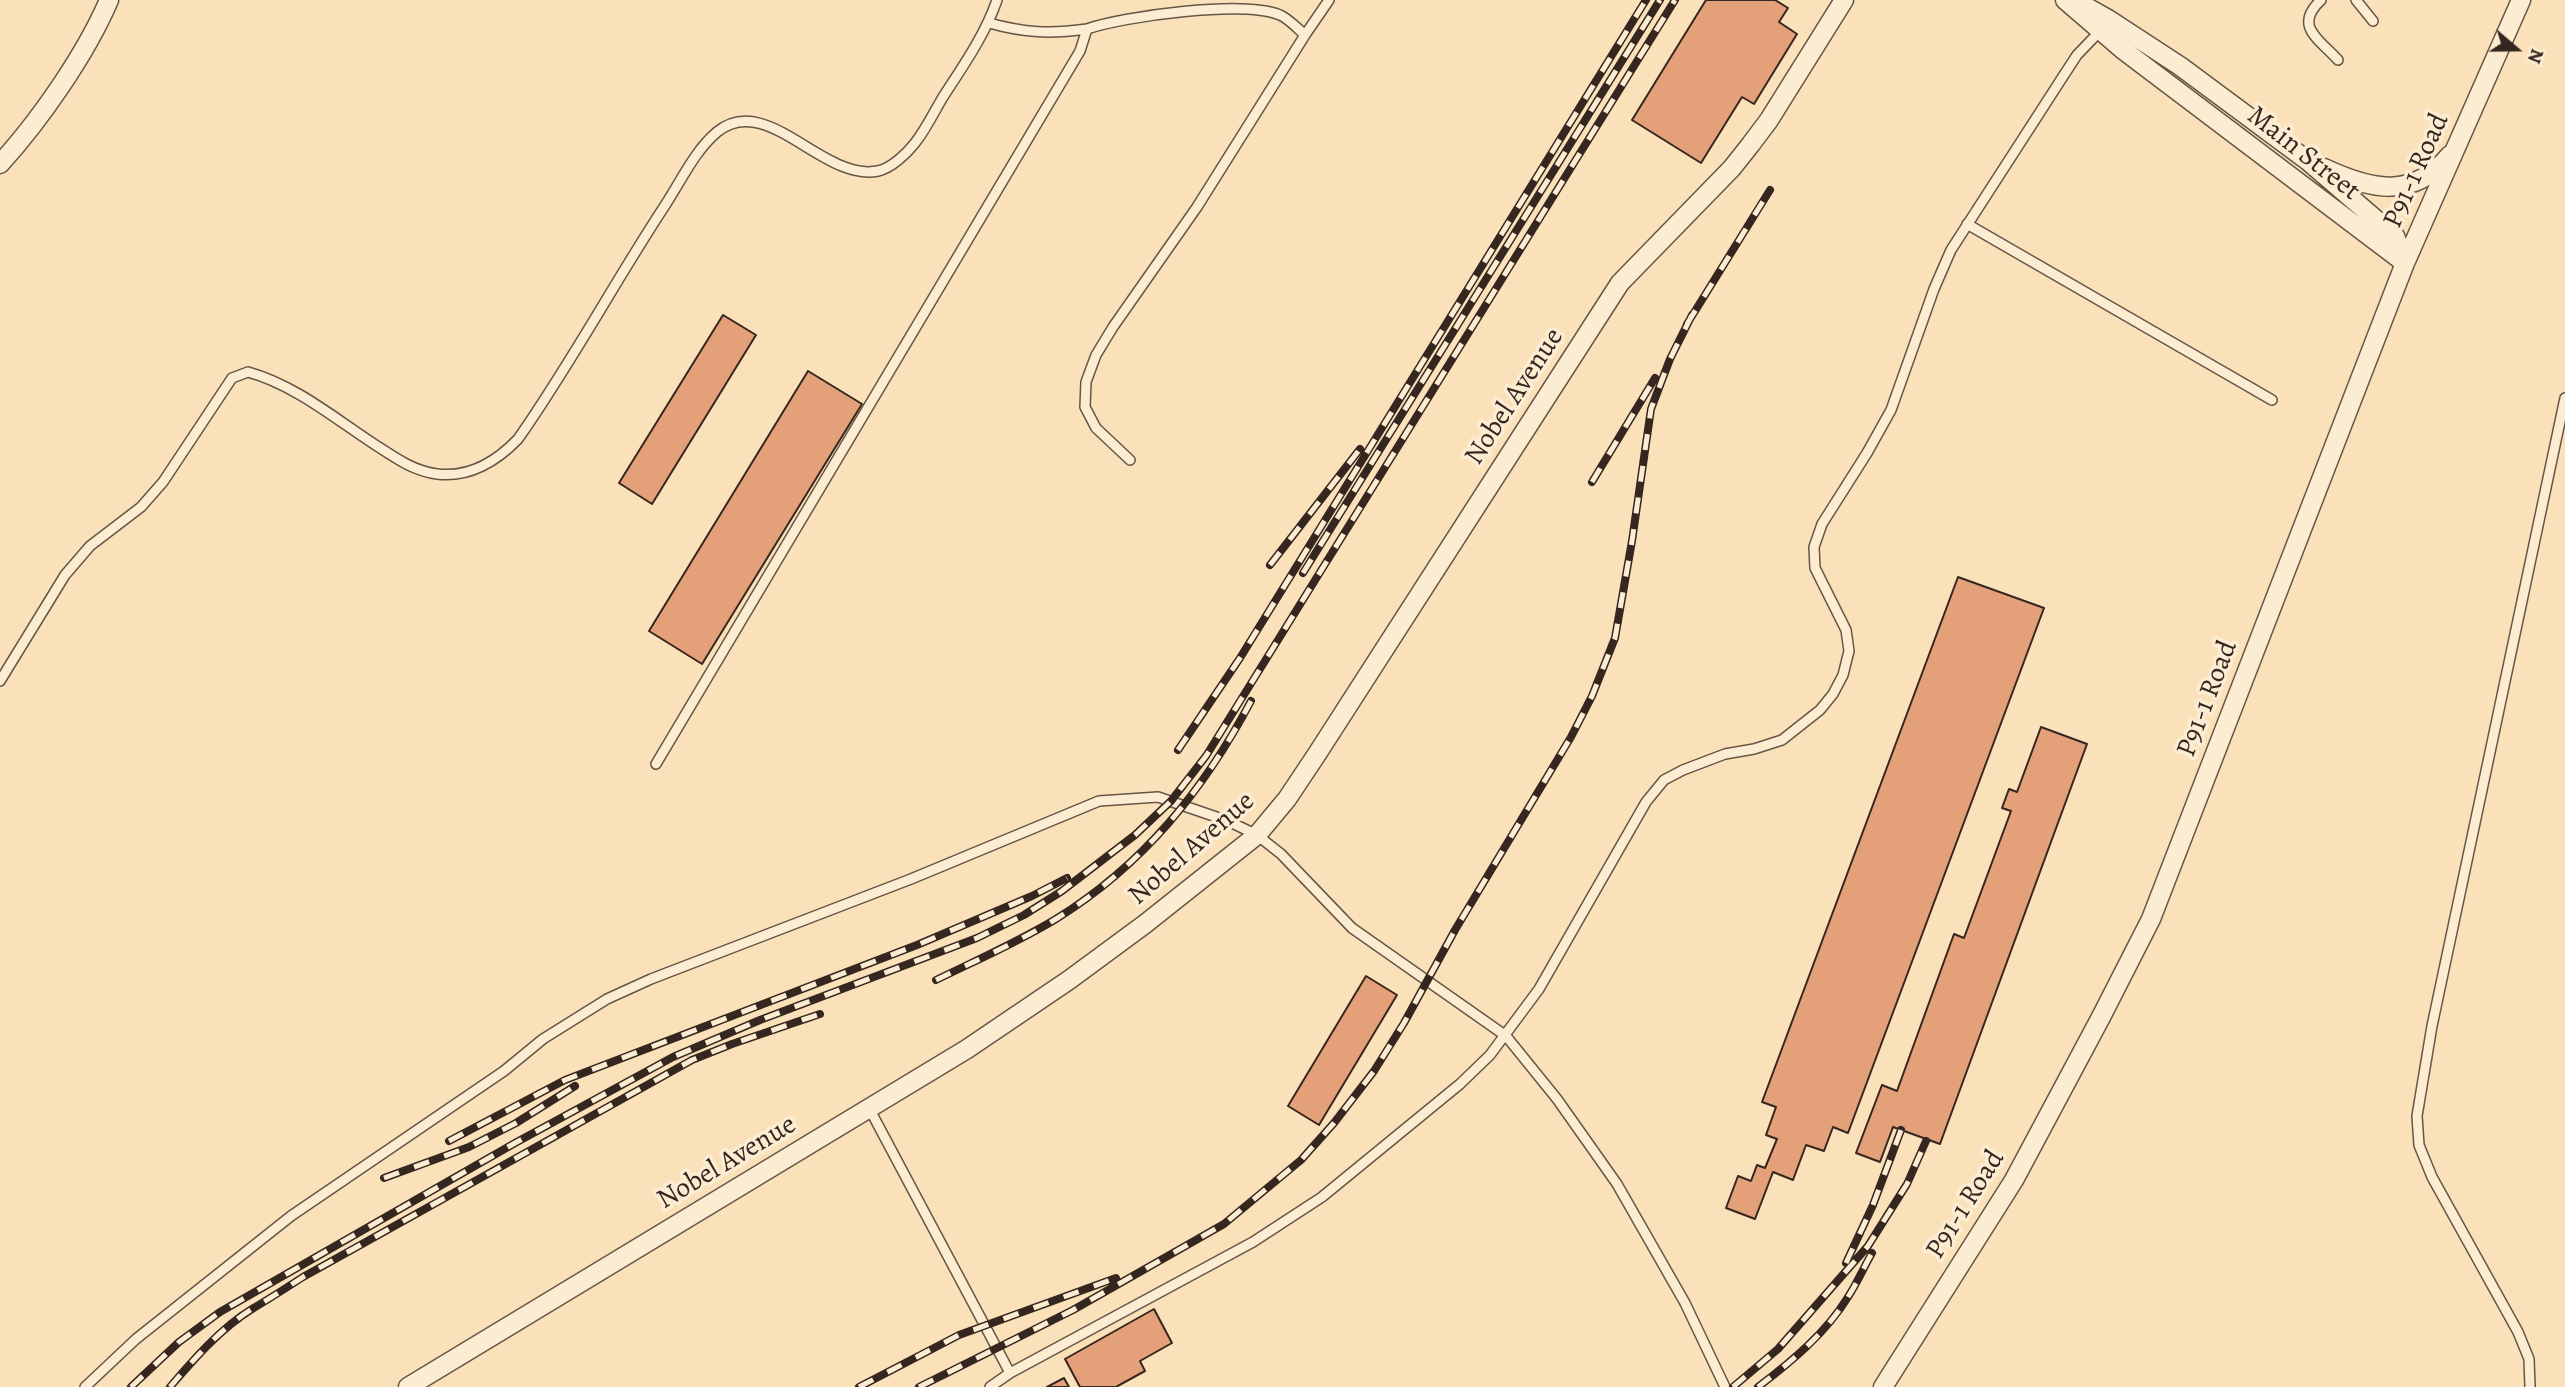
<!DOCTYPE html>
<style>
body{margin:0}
#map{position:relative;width:2565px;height:1387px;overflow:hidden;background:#fbe1ba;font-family:Alegreya,serif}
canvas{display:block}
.north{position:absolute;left:2481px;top:14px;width:70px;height:70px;-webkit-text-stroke:5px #fcecd2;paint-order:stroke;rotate:110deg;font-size:19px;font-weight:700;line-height:28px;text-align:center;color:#35271f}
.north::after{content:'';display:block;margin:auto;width:24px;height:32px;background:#35271f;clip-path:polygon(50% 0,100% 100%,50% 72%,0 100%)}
</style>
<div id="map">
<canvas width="2565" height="1387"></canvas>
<div class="north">N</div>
</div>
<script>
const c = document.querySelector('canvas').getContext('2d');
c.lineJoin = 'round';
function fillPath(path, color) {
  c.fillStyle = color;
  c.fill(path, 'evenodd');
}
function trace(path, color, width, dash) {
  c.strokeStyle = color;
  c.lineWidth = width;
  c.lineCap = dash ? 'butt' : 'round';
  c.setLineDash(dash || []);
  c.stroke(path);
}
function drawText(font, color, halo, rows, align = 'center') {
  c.font = font + ' Alegreya,serif';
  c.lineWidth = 7;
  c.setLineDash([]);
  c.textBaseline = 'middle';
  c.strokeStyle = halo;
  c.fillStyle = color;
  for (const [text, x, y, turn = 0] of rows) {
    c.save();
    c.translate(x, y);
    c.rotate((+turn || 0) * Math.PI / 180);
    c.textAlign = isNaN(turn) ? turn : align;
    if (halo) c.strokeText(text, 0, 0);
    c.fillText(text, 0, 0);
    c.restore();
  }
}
const building = new Path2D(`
 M1706,0H1775L1788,8L1779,22L1797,34L1754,104L1742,97L1701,163L1632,120Z
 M723,315L756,335L652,504L619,483Z
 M808,371L862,404L702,664L649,631Z
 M1958,577L2044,608L1848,1133L1833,1127L1824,1151L1806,1145L1793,1180L1773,1172L1755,1219L1726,1208L1738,1176L1751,1181L1757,1165L1765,1168L1777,1139L1766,1135L1776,1107L1762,1102Z
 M2041,727L2087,744L1940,1144L1893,1127L1880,1162L1856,1153L1882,1085L1897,1091L1954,934L1964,938L2011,811L2002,808L2009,789L2017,792Z
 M1366,976L1397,995L1319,1125L1288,1106Z
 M1154,1309L1172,1343L1140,1361L1145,1371L1116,1387H1080L1065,1359Z
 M1064,1378L1069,1387H1047Z`);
fillPath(building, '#e4a078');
trace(building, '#35271f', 2);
const service = new Path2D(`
 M2321,0C2293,26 2319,39 2338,60
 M2356,0L2373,21
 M989,23C1025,33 1050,34 1087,29
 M1967,224L2272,400
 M1130,460L1096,428L1085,407L1086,382L1096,355L1113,327L1197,207L1305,35
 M0,681L65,575L90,546L141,507L163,482L232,378L248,372C295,385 334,418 374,444C394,457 413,471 437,474C469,478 497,461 518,439C570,365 613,285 662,210C679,185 694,151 717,132C767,91 823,182 878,171C892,168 907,153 915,143C926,129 934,112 943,97C963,66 985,35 997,0
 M656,764L1080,51L1087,29C1125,16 1243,0 1280,15C1289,19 1298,29 1305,35L1329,0
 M869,1108L1010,1373
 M85,1387L136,1339L291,1216L504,1071L543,1039L607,999L651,979L911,879L1099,801L1158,797L1228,821L1257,835L1281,854L1352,928L1506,1036L1557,1099L1617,1184L1685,1303L1725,1387
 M990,1387L1010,1373L1253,1242L1322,1197L1460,1084L1490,1055L1539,989L1646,802L1664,780L1683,770L1725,754L1754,749L1782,740L1820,710L1833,694L1843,675L1849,651L1846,630L1815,568L1814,547L1822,524L1867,453L1891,410L1934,289L1951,250L2062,78L2077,55L2102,29
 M2530,1387L2529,1359L2518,1332L2432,1177L2419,1145L2417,1116L2432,1026L2565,398`);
const minor = new Path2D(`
 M2065,0L2122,49L2405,263
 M2074,0L2108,19L2180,66L2308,161L2395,236L2405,263
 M0,164C40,120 86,54 109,0
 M2324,168C2371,190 2413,200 2450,155
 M408,1387L967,1049L1069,980L1145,924L1257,835L1287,799L1317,754L1620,283L1732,168L1751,144L1769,120L1844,0
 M1883,1387L2014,1180L2101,1017L2151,919L2405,263L2521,0`);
trace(service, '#665646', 12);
trace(minor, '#665646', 21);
trace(service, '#fcecd2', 9);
trace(minor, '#fcecd2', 18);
const rail = new Path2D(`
 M1687,324L1770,190
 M1592,482L1655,378
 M1270,565L1360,449
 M1303,573L1660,0
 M1178,750L1240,658L1646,0
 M936,980C977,960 1018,942 1056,919C1143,865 1204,790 1251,701
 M449,1141L565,1080L917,945L1032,896L1067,878
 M384,1178L469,1147L516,1123L575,1086
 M1846,1263L1873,1205L1901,1130
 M131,1387L179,1342L220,1312L515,1143L673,1057L760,1020L977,938L1024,915L1062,891L1135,835L1171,801L1206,756L1675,0
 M170,1387C194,1359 221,1328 252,1309C269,1299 286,1288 303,1277L692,1060L732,1044L820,1014
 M859,1387L959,1335L1116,1278
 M919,1387L1073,1310L1224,1224L1301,1160L1334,1123L1374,1071L1404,1023L1455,930L1571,737L1592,696L1615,638L1632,541L1651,409L1670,359L1692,315
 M1733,1387L1778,1349L1868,1246L1907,1184L1926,1141
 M1758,1387C1791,1362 1826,1333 1848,1297C1857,1283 1864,1267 1872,1253`);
trace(rail, '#35271f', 8);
trace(rail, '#fcecd2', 5, [16]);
drawText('28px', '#35271f', '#fcecd2', [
 ["Main Street",2303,154,38],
 ["P91-1 Road",2417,171,-66],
 ["Nobel Avenue",1515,397,-57],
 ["P91-1 Road",2208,699,-69],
 ["Nobel Avenue",1192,849,-41],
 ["Nobel Avenue",727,1163,-31],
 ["P91-1 Road",1966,1205,-58]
]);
</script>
